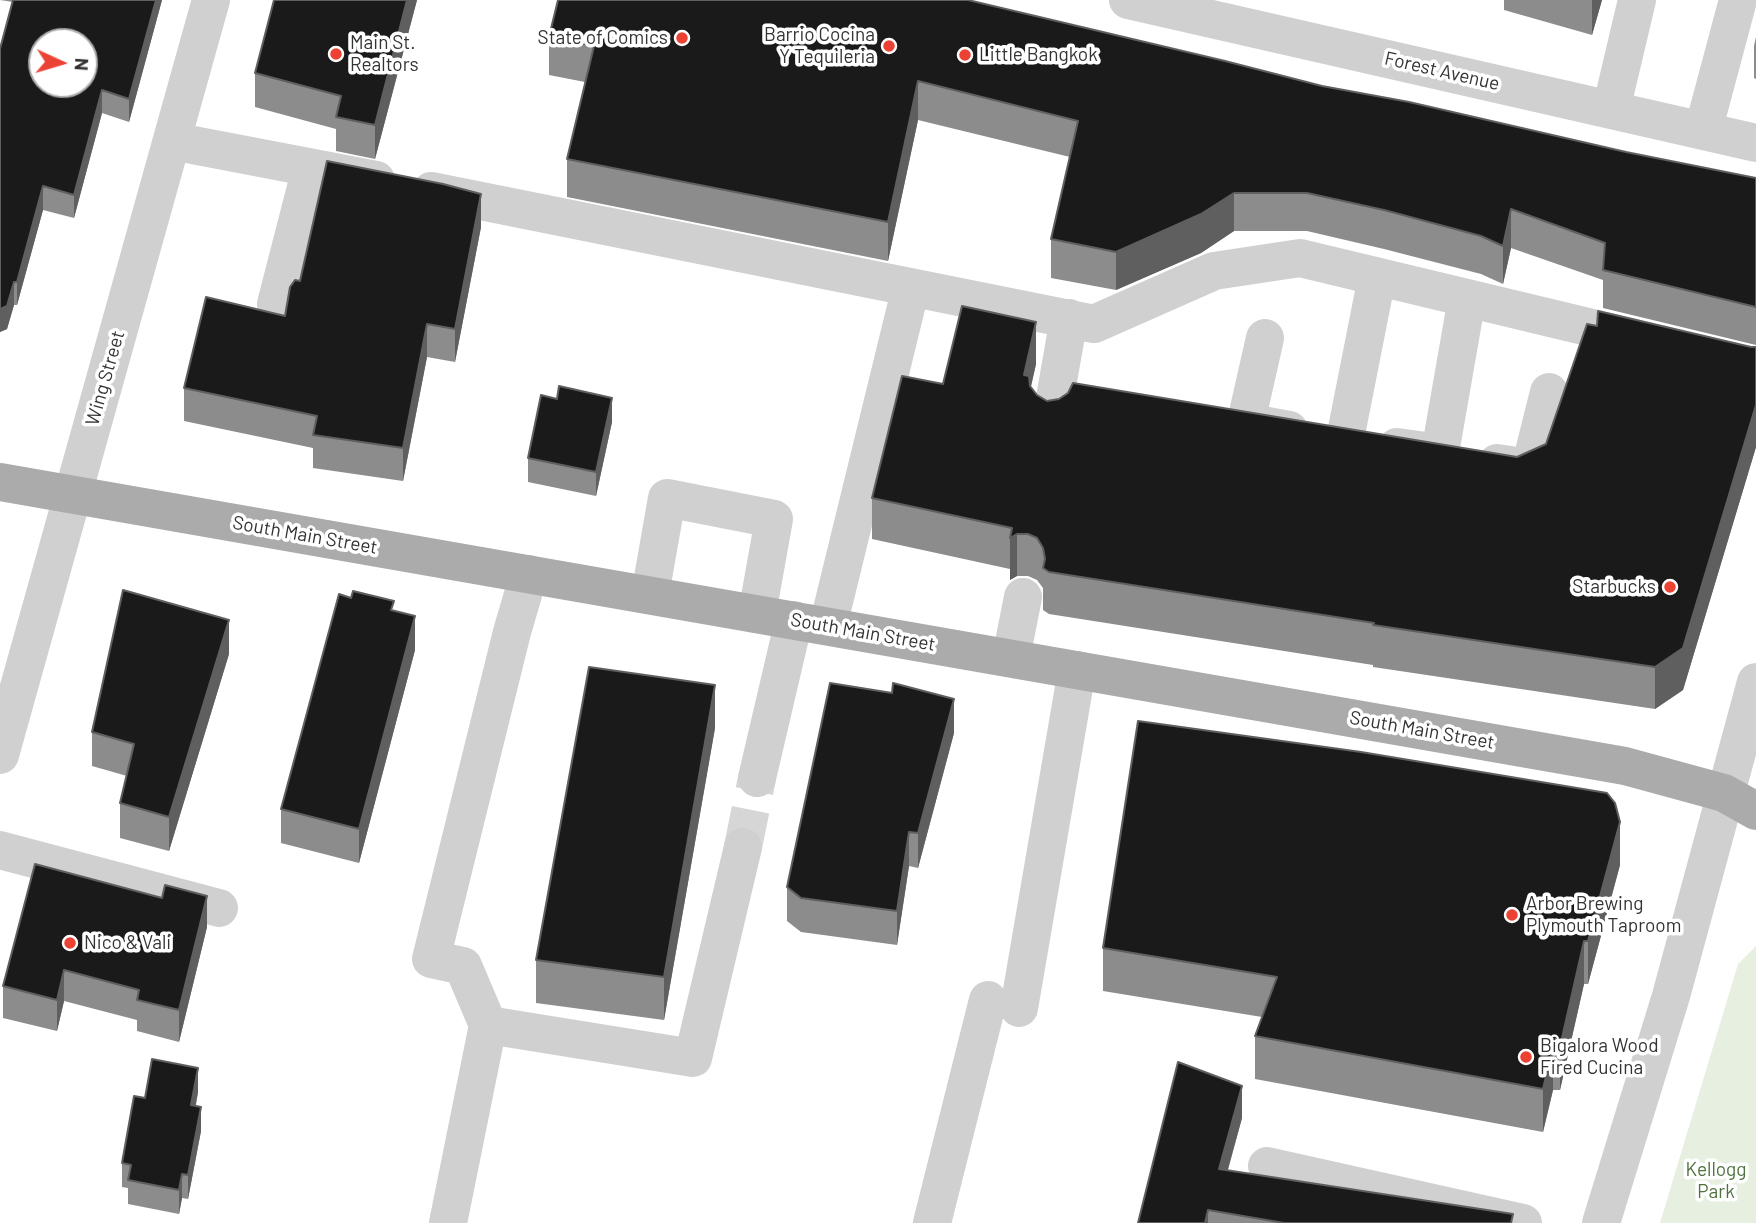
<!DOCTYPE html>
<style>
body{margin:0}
#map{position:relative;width:1756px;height:1223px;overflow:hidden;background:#fff;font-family:Barlow,sans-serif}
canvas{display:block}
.north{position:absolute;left:28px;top:28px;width:70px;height:70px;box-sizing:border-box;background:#fff;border:2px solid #adadad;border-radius:50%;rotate:94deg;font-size:19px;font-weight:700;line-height:28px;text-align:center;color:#333}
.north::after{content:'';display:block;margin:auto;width:24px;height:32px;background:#eb4234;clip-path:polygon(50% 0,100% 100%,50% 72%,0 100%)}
</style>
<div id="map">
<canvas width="1756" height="1223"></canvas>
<div class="north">N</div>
</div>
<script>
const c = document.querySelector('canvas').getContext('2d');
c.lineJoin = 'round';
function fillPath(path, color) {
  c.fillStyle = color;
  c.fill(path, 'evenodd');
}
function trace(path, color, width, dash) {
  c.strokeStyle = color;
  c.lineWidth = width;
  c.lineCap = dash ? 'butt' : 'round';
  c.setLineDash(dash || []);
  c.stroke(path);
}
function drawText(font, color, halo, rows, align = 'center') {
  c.font = font + ' Barlow,sans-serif';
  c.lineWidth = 7;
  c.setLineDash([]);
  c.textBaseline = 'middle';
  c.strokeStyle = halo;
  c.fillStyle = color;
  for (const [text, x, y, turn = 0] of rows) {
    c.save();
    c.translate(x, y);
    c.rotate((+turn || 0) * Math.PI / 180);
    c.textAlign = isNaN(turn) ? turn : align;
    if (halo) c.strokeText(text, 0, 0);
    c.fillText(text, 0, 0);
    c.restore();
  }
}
fillPath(new Path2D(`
 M1756,946V1223H1660L1738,964Z`), '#e7efe1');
trace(new Path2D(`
 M743,847L757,778`), '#d6d6d6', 38, [38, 19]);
trace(new Path2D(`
 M1128,0L1756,143
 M1611,110L1637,0
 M1703,131L1738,0
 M172,141L376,180
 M431,191L1094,324L1214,271L1300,258L1638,339
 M276,304L311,168
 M1265,338L1246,422L1289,430
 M1051,421L1069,318
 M1345,439L1377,277
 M1397,447L1440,453L1467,298
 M1497,463L1530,468L1549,392
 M650,595L667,498L774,519L757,614
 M828,626L911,287
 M1011,658L1023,597
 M0,755L211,0
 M757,778L794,620
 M0,850L219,908
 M1019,1008L1077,670
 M488,1025L693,1058L743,847
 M1267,1166L1523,1223
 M448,1223L488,1025L463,966L431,959L512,632L529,574
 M932,1223L988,1000
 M1601,1223L1671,996L1756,682`), '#d0d0d0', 38);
trace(new Path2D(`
 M0,482L1625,766L1724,793L1756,811`), '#ababab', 38);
fillPath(new Path2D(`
 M0,0H162L129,122L102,113L74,218L43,210L17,305H14L7,329L0,332V49L13,2Z
 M417,0L375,159L336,151V129L255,107V73Z
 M1504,0H1602L1592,35L1504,10Z
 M549,37L1322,86L1626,152L1756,178V345L1603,308V280L1511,248L1503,284L1481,274L1384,249L1307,231H1234L1201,253L1116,290L1051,278V239L1070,157L918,120L888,261L567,197V159L585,82L549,75Z
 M1756,37V79L1754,78V46Z
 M481,227L455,362L427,357L403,481L313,468V448L184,421V388L285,316L300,281Z
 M1597,326L1751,347H1756V447L1683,690L1655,709L1373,667V665L1049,614L1043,610V588L1037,580L1028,576H1017L1010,580V569L872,539V498L943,384L1036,364L1031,387L1037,395L1047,401L1517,457L1546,444Z
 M557,399L612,422L596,496L528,482V458Z
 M394,611L415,650L359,863L281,843V809Z
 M229,654L169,851L120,838V803L127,776L92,766V732Z
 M715,728L664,1020L536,1003V960Z
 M954,733L918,868L909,866L897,945L801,932L787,921V887Z
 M1620,865L1588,984H1584L1560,1090H1553L1543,1132L1255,1079V1036L1262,1017L1103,991V948Z
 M207,927L179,1042L137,1031V1020L64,1001L57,1031L3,1018V986Z
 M198,1092L196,1105L201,1131L188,1199L182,1198L179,1214L128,1204V1188L122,1187V1163L145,1098Z
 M1242,1118L1228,1170L1513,1223H1138Z`), '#8c8c8c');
fillPath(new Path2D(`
 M156,0H162L129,122V99Z
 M407,0H417L375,159V125Z
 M1592,0H1602L1592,35Z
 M918,81V120L888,261V222Z
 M102,90V113L74,218V195Z
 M43,186V210L17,305V282Z
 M1234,193V231L1201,253L1116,290V252Z
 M481,194V227L455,362V329Z
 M1511,209V248L1503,284V246Z
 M14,282V305L7,329L0,332V309Z
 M1036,322V364L1024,416V375Z
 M427,324V357L403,481V448Z
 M612,398V422L596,496V472Z
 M1756,405V447L1683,690L1655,709V667Z
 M1017,534V576L1010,580V538Z
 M415,616V650L359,863V829Z
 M229,620V654L169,851V817Z
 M715,685V728L664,1020V977Z
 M954,699V733L918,868V833Z
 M1620,822V865L1588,984V941Z
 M909,832V866L897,945V911Z
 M207,896V927L179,1042V1010Z
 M1584,941V984L1560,1090V1047Z
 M64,970V1001L57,1031V1000Z
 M1553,1047V1090L1543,1132V1089Z
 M198,1068V1092L191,1129V1105Z
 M1242,1086V1118L1219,1201V1169Z
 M201,1107V1131L188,1199V1175Z
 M182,1174V1198L179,1214V1190Z
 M1208,1210V1223H1205Z`), '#5f5f5f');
const building = new Path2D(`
 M13,0H156L129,99L102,90L74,195L43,186L17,282H14L7,306L0,309V49ZM42,42H84V84H42Z
 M274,0H407L375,125L336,117L341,96L255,73Z
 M558,0H968L1225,61L1322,86L1409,102L1626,152L1756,178V307L1603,270L1605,243L1511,209L1503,246L1481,236L1384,210L1307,193H1234L1201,214L1116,252L1051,239L1078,121L918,81L888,222L567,159L594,46L549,37Z
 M327,161L443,184L481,194L455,329L427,324L403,448L313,435L317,416L184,388L206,297L285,316L290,287L295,280L300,281Z
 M962,306L1036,322L1024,375L1029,376L1030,386L1037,395L1047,401L1059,399L1068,393L1073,383L1517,457L1546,444L1587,324L1597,326L1598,311L1751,347H1756V405L1683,648L1655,667L1373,625L1374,623L1049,572L1043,568L1045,559L1043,548L1037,538L1028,534H1017L1010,538L1012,528L872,498L902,376L943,384Z
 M559,386L612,398L596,472L528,458L541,395L557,399Z
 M123,590L229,620L169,817L120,803L134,744L92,732Z
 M353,591L394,601L391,610L415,616L359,829L281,809L339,594L351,598Z
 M589,667L715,685L664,977L536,960Z
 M830,683L892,693L893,683L954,699L918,833L909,832L897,911L801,898L787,887Z
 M1138,721L1361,752L1607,793L1615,803L1620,822L1588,941H1584L1560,1047H1553L1543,1089L1255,1036L1277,977L1103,948Z
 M35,864L162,898L165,885L207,896L179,1010L137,1000L139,990L64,970L57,1000L3,986Z
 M152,1059L198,1068L191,1105L201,1107L188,1175L182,1174L179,1190L128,1180L131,1165L122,1163L134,1096L145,1098Z
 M1178,1062L1242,1086L1219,1169L1513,1214L1511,1223H1284L1208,1210L1205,1223H1138Z`);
fillPath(building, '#1a1a1a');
trace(building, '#5f5f5f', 2);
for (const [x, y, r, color] of [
 [682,38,7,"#eb4234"],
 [889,46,7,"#eb4234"],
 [336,54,7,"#eb4234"],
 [965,55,7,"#eb4234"],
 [1670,587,7,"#eb4234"],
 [1512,915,7,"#eb4234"],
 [70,943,7,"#eb4234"],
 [1526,1057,7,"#eb4234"]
]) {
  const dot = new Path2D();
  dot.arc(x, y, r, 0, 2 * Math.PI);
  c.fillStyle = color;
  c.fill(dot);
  trace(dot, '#fff', 2.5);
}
drawText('19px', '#333', '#fff', [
 ["Barrio Cocina",875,35,"right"],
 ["Y Tequileria",875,57,"right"],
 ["State of Comics",668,38,"right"],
 ["Main St.",350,43],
 ["Realtors",350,65],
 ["Little Bangkok",979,55],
 ["Starbucks",1656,587,"right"],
 ["Arbor Brewing",1526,904],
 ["Plymouth Taproom",1526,926],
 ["Nico & Vali",84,943],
 ["Bigalora Wood",1540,1046],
 ["Fired Cucina",1540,1068]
], 'left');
drawText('19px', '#333', '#fff', [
 ["Forest Avenue",1442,71,13],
 ["Wing Street",105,378,-74],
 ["South Main Street",305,535,10],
 ["South Main Street",863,632,10],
 ["South Main Street",1422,730,10]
]);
drawText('19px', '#4e713e', '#fff', [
 ["Kellogg",1716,1170],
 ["Park",1716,1192]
]);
</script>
